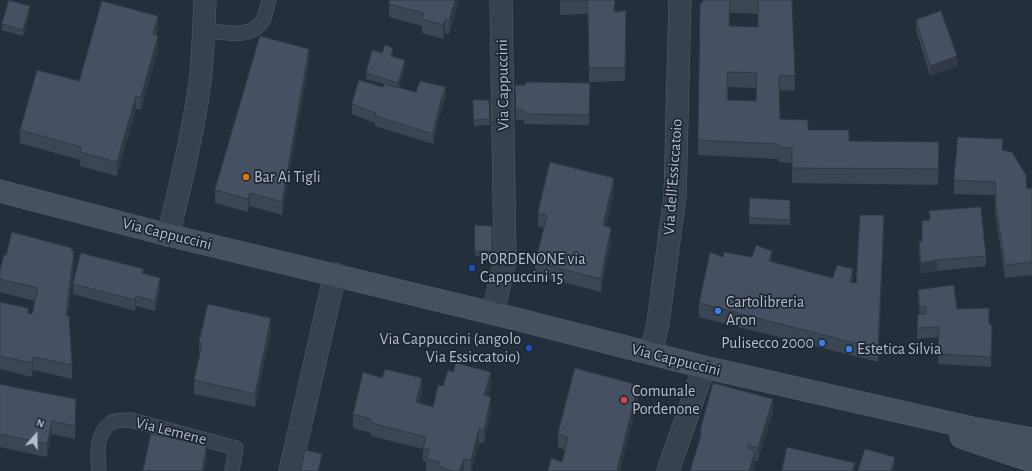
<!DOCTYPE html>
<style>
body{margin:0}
#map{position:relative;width:1032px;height:471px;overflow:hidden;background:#242f3e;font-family:"Alegreya Sans",sans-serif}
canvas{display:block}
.north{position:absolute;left:16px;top:415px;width:40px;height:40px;-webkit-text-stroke:3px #1d2633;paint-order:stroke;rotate:20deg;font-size:11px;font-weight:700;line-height:16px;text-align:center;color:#b4bcc9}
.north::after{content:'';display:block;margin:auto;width:14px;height:18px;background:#b4bcc9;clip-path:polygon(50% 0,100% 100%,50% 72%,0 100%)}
</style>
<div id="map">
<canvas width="1032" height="471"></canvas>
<div class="north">N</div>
</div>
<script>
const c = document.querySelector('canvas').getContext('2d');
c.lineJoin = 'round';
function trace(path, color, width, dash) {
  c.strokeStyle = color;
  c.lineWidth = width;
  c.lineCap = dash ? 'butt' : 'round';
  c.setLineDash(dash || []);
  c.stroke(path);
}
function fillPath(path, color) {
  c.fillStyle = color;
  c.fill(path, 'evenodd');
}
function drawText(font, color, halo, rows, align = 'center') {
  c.font = font + ' "Alegreya Sans",sans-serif';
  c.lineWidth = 3.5;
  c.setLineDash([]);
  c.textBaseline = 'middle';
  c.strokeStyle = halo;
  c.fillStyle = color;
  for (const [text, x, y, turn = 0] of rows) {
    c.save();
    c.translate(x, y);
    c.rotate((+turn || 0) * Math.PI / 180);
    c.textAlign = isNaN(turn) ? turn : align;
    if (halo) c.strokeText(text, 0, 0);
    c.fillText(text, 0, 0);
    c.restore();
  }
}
const lane = new Path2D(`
 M204,30C223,32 253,41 264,18C266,13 267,6 269,0
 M99,471C97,454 96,432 112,422C117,420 126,420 131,420L236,448L232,471`);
const street = new Path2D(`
 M168,235C181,184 193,134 200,82C203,55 204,27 205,0
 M493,313L505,260L501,0
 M651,353L658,323L675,196L680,0
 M290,471L335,274
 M668,471L704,367`);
const secondary = new Path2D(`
 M0,191L168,235L512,318L704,367L972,428L1032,439
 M961,437L1032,461`);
trace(lane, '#565f6c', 15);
trace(street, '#565f6c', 23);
trace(secondary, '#565f6c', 23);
trace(lane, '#38414e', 14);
trace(street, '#38414e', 22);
trace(secondary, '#465061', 22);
fillPath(new Path2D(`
 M390,0H459L449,34L445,33L443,39L422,33V26L389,17V4Z
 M560,0H615V11L617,12L626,10L625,81L589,82L588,25L587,14L560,15Z
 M704,0H792L795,91L780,90V119L808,130L849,141L939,157L938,185L792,183V163L779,162L778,159L698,155V140ZM730,13L758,14V27L729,26ZM728,87L756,88V101L728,100Z
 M30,11L23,36L2,30V24Z
 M916,20L957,66L930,76L916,30Z
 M158,30L156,36L158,50L141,110L136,109L117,176L80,166V160L20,143V130L79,81Z
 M382,53L393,54L392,56L405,65L399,88L416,92L446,97L441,111L433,144L375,126V123L352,114V104L383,87L384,84L366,79V73Z
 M309,62L282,215L250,206L248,212L215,203V190Z
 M590,83L589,125L524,124V120H516L515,85Z
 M473,100L490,119V125L474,126Z
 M1003,151L1027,189L1032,188V275L1005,278L995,212V195L954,194V180Z
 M614,192L606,226L611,241L601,292L535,275V262L544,228L538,226V213Z
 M750,198L790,200V225L749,224Z
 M929,211L986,256V266L937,271L921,274L919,252V242L922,241L929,220Z
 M475,225L492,226V257L475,256Z
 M884,229L878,362L699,317V303L723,257L772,262L833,278L856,283Z
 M72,251L74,265L68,315L72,365V379L33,370L32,377L0,369V302L32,314L35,301L0,292V270L6,255Z
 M144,273L160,288L155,311L136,306L135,311L73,294V284Z
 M918,290L989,324L992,325L991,367L938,364L939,337L917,339V328L920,314L918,300Z
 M271,331L255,407L194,394V380L199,356V343Z
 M0,384L76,413L75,439L52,434L47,457L0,447Z
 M443,386H491L488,396L491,410L484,443H479L471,471H426V462L423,461V449L371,436V433L353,428V414L422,391L419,403L433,407Z
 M638,398L620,471H548L562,462L565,450L558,447V434Z
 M773,412L758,461L755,460V465L753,471H690L700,437V432Z`), '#3b4654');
fillPath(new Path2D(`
 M455,0H459L449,34V21Z
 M730,0V13L729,41V26Z
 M30,6V11L23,36V30Z
 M158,16V30L153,48V34Z
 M445,19V33L443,39V25Z
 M158,36V50L141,110V97Z
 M393,48V54L391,62V56Z
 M309,49V62L282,215V202Z
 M957,56V66L930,76V66Z
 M405,60V65L398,89V83Z
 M446,87V97L441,111L433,144V134L441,100Z
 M136,96V109L117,176V162Z
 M614,178V192L603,238V225Z
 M250,193V206L248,212V199Z
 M884,215V229L878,362V349Z
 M611,228V241L601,292V279Z
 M74,251V265L66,328V315Z
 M772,251V264L769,261Z
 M937,260V271L921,274V263Z
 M853,269V283L850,282Z
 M160,278V288L155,311V301Z
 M136,296V306L135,311V300Z
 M271,318V331L255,407V394Z
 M33,357V370L32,377V363Z
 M491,372V386L484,408V395Z
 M422,378V391L416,415V402Z
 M638,385V398L620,471H617Z
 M491,397V410L484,443V430Z
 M773,399V412L758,461V448Z
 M52,421V434L47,457V444Z
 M479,429V443L471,471V460Z
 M207,445V459L204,471H202Z
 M755,452V465L753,471H749Z
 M322,454V460L319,471H318Z
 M895,457V463L893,471H891Z
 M464,459V471H459Z
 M855,463V471H852Z`), '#303945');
const building = new Path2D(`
 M9,0L30,6L23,30L2,24Z
 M390,0H455L449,21L445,19L443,25L422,19L424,13L389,4Z
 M560,0H615L614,11L617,12L626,10L625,68H589L588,12L587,1H560Z
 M704,0H730L729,26L758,27V0H792L795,76L779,75L780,119L808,120V130H849V141L939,142L938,169L792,168V148L779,147L778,144L698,140L700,5ZM728,72L757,73L756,101L727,100Z
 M102,1L158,16L153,34L158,36L141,97L136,96L117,162L80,152L81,147L20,130L37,70L79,81Z
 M941,11L957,56L930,66L916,20Z
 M260,36L309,49L282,202L250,193L248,199L215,190Z
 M385,45L393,48L391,56L405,60L398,83L366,73L372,50L382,53Z
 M359,80L383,87L384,84L416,92L420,81L446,87L441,100L433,134L375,116L376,113L352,104Z
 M526,82L590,83L589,115L524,114V110H516L515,85H526Z
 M473,100H489L490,119L474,120Z
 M958,137L1003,139L1002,150L1012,152L1026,175L1027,189L1032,188V262L1005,265L995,199L996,198L995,182L954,180Z
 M550,162L614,178L603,225L611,228L601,279L535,262L547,216L538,213Z
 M750,198L790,200V220L749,218Z
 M981,207L986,256L937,260L921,263L919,242L922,241V221L930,220L929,211Z
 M860,215H884L878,349L699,303L710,252L723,257L724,252L752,257L756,245L772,251L769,261L833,278L837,265L853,269L850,282L856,283Z
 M475,225L492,226V251H475Z
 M12,232L72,248L71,250L74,251L66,315L69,316L72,365L33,357L32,363L0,356V302L28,308V313L32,314L38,288L0,279V270L4,254L6,255Z
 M81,253L144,269L142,273L160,278L155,301L136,296L135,300L73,284Z
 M954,285L957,309L989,308V324L992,325L991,357L938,354L939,327L917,328L918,314H926V307H920L918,290Z
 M208,304L271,318L255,394L194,380L202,344L199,343Z
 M456,363L491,372L484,395L491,397L484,430L479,429L471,460L464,459L459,471H453L438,466L440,462L426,459L429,449L423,448L426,437L371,423V419L353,414L363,372L382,378L385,369L422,378L416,402L433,407L438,385L443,386L448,370L453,372Z
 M575,368L638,385L617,471H548L551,458L562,462L568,437L558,434Z
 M713,383L773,399L758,448L748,445V448L755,452L749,471H690L702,432H700Z
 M0,384L18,388L76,399L75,426L52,421L47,444L0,434Z
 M151,434L207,445L202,471H143Z
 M787,447L855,463L852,471H782Z
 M865,449L895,457L891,471H858Z
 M305,450L322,454L318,471H301Z`);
fillPath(building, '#455162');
trace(building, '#303945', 1);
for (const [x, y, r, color] of [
 [246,177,4,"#e8710a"],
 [472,268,4,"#1a4fb4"],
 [718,311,4,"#3f7fe0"],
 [822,343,4,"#3f7fe0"],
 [529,348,4,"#1a4fb4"],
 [849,349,4,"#3f7fe0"],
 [624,400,4,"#e0444e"]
]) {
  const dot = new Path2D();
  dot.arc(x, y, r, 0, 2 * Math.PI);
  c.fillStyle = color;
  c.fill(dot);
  trace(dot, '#1d2633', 1.5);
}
drawText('16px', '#b4bcc9', '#1d2633', [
 ["Via Cappuccini",503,85,-91],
 ["Via dell'Essiccatoio",673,177,-86],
 ["Via Cappuccini",167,234,14],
 ["Via Cappuccini",676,360,14],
 ["Via Lemene",171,431,14]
]);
drawText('16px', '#b4bcc9', '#1d2633', [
 ["Bar Ai Tigli",254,177],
 ["PORDENONE via",480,259],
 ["Cappuccini 15",480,277],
 ["Cartolibreria",726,302],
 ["Aron",726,320],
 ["Via Cappuccini (angolo",521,339,"right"],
 ["Via Essiccatoio)",521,357,"right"],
 ["Pulisecco 2000",814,343,"right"],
 ["Estetica Silvia",857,349],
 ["Comunale",632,391],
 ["Pordenone",632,409]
], 'left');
</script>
